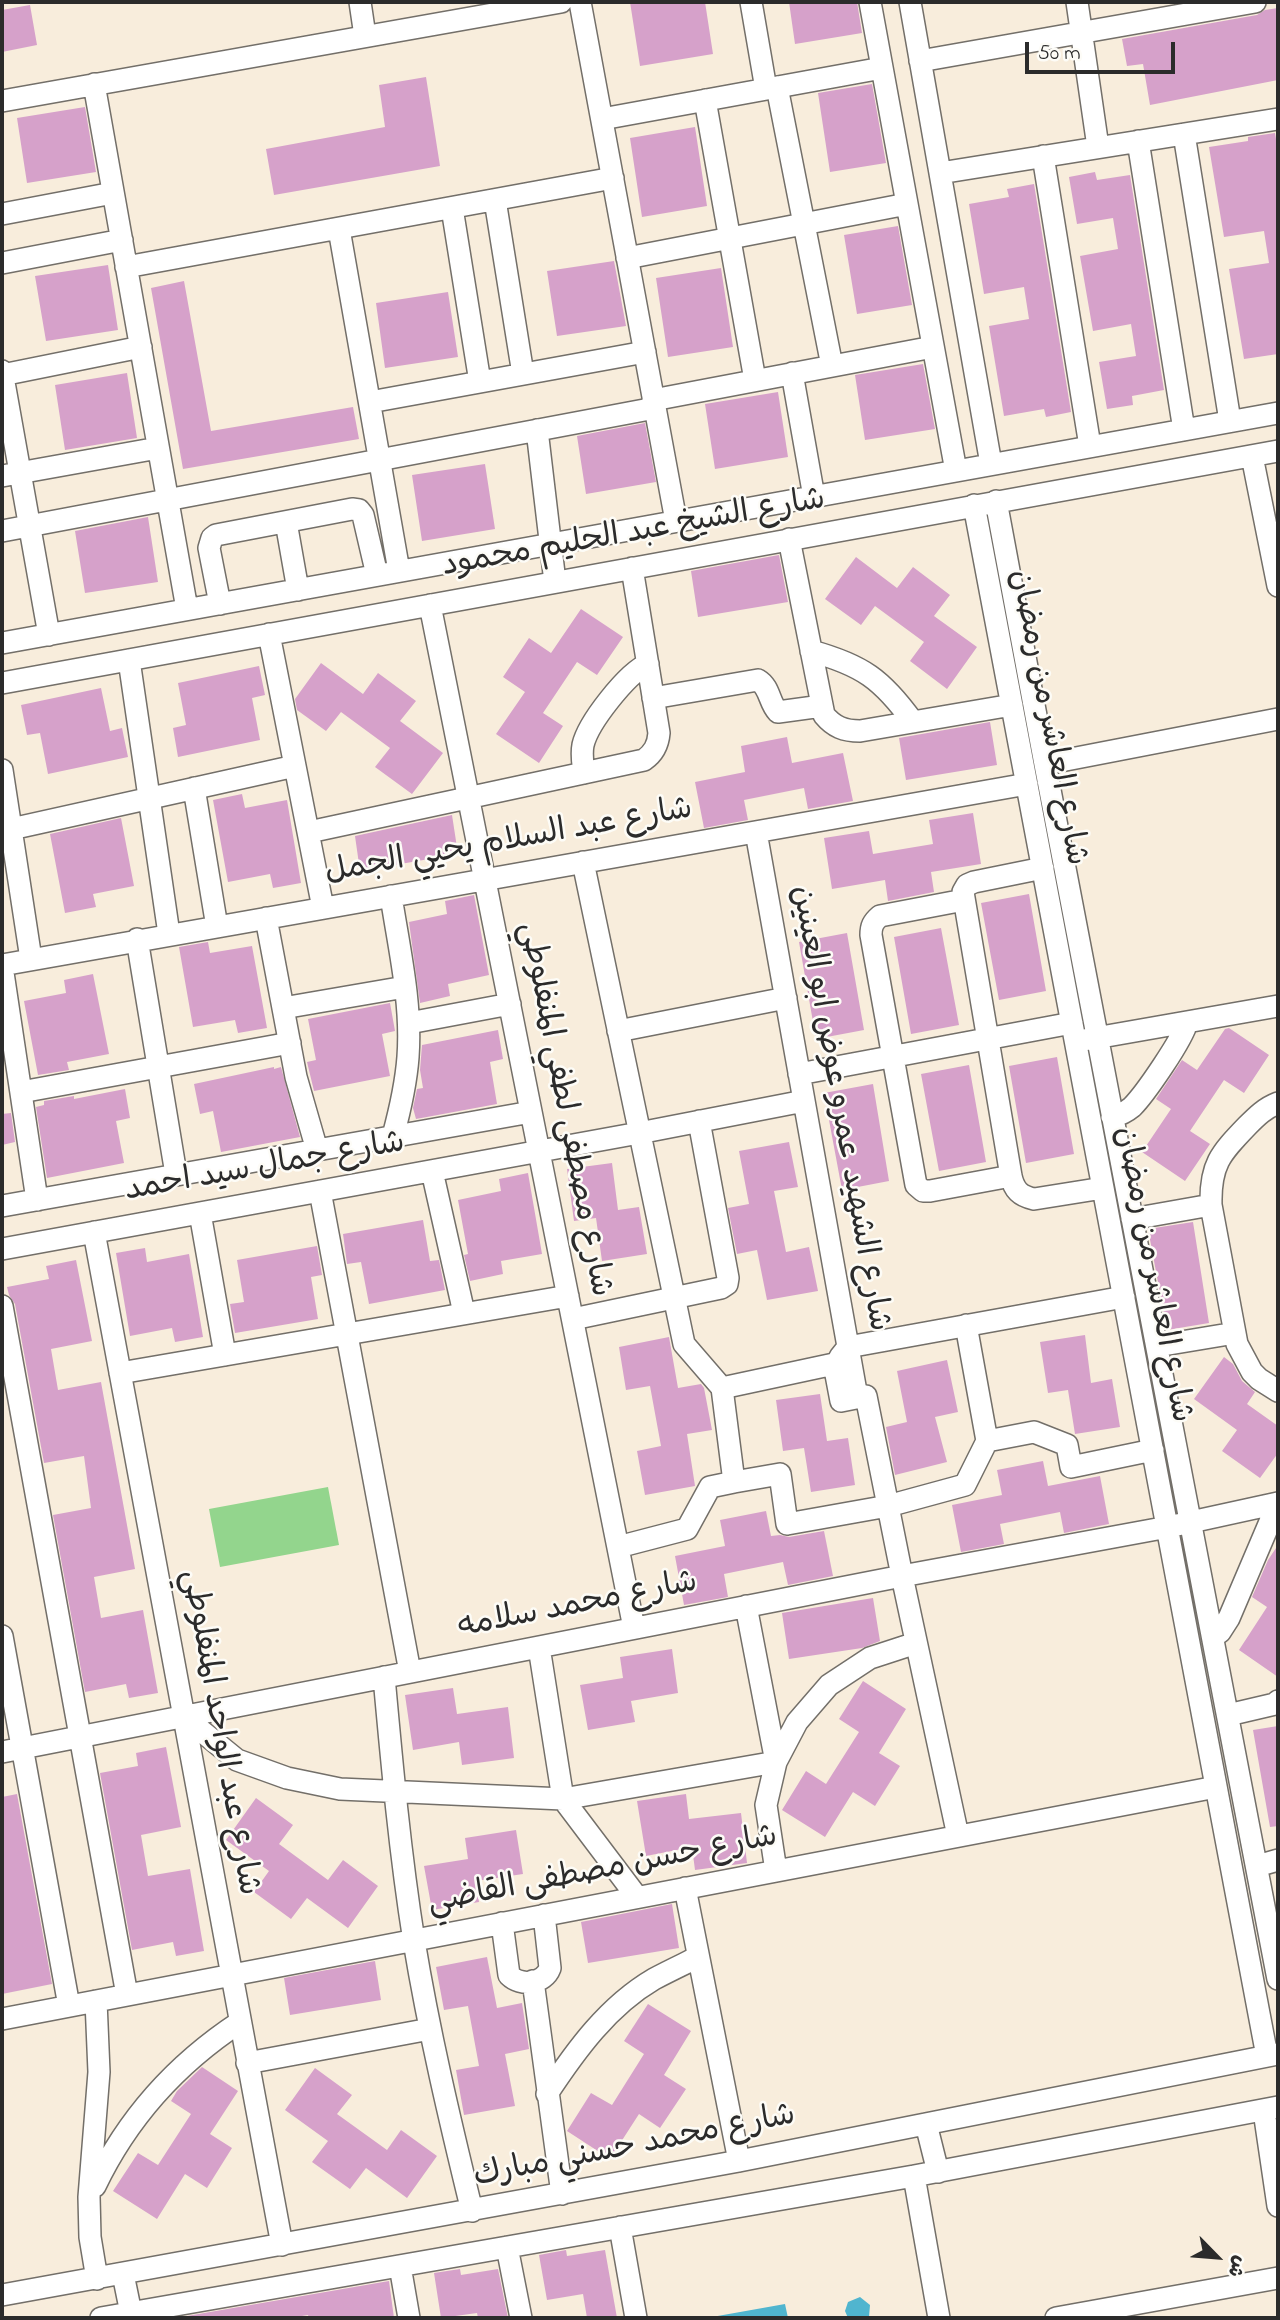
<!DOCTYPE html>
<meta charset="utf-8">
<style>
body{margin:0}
#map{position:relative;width:1280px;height:2320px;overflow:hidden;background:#f8eddc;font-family:"Indie Flower","Playpen Sans Arabic",sans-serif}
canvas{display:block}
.frame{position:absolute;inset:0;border:4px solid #2b2b2b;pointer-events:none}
.north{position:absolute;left:1182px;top:2222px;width:70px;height:70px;-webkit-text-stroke:5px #fdfcf7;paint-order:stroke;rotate:115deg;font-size:19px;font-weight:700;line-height:28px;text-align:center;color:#2b2b2b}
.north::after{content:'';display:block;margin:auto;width:24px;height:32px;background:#2b2b2b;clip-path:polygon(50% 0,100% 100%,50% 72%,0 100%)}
.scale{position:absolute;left:1025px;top:42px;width:150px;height:32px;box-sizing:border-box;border:4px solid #2b2b2b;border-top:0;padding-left:9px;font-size:21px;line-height:24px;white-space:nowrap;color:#2b2b2b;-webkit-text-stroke:5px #fdfcf7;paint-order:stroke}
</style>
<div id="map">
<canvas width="1280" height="2320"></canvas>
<div class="frame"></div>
<div class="north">ش</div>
<div class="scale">50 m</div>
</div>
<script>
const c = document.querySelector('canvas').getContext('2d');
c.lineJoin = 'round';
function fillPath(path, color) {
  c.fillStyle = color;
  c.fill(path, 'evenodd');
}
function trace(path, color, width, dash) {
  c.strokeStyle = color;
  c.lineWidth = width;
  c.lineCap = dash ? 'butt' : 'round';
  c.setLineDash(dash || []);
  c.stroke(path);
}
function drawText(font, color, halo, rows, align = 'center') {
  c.font = font + ' "Indie Flower","Playpen Sans Arabic",sans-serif';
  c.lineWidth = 5;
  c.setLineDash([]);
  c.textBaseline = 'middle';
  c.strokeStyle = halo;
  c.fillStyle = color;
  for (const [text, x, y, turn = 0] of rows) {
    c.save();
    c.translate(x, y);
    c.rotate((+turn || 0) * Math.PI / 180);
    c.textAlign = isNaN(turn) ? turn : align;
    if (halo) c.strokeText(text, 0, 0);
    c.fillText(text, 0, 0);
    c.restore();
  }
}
fillPath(new Path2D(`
 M328,1487L339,1545L220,1567L209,1509Z`), '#93d58d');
fillPath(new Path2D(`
 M860,2297L870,2305L869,2317L848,2318L845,2311L848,2302Z
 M785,2304L788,2318H712V2317Z`), '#50b5cf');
fillPath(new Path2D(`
 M630,2H705L713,54L640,66Z
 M789,2H857L862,33L795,44Z
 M30,5L37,45L2,52V10Z
 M1278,8V80L1150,105L1143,64L1127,66L1122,39L1257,15L1265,10Z
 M426,77L440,166L274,195L266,149L385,127L379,85Z
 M872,84L886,163L830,172L818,93Z
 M85,107L96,172L27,183L17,118Z
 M695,127L707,206L642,217L630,138Z
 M1275,133L1278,151V354L1244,359L1229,269L1269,263L1264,231L1224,237L1209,147L1248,141V137Z
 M1095,172L1097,180L1130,175L1164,390L1132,396L1133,405L1107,409L1099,362L1136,356L1131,324L1093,331L1080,256L1118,249L1113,218L1077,224L1069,177Z
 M1034,184L1071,412L1046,417L1044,409L1004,416L989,326L1029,319L1024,287L984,294L969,204L1009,197L1007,189Z
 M898,226L912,305L857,314L844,235Z
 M614,261L626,326L557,336L547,271Z
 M108,265L118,330L46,341L35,276Z
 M721,268L733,347L668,357L656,278Z
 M184,281L211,431L353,407L359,439L183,469L151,288Z
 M448,292L458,357L385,368L376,303Z
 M923,364L935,429L865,440L855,375Z
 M127,373L137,438L65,450L55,385Z
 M778,392L788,457L715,469L705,404Z
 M645,423L656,482L586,494L577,436Z
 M485,464L495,529L422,541L412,475Z
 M148,517L158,582L85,593L75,531Z
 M779,555L788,602L698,617L691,571Z
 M856,557L897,588L913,567L950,595L934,616L977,647L947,689L910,661L924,642L875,606L861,625L825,599Z
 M581,609L623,637L597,675L577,662L543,713L563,726L539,763L496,734L525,692L503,677L529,638L551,653Z
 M321,663L363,694L378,673L416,701L400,721L443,753L412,794L375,767L390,748L341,712L326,731L297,710L295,699Z
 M259,666L265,695L252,698L260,740L178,757L173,728L186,725L178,683Z
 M101,688L110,731L122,728L128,757L48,774L40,733L27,735L21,705Z
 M990,722L997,765L906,780L899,738Z
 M787,737L792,763L843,753L853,801L808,809L804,788L744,800L748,820L704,828L695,782L745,772L741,746Z
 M242,794L245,808L287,800L301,883L273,888L270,874L228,882L213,800Z
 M973,813L981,864L931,872L934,892L888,901L885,880L832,889L824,838L869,831L873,854L933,844L929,820Z
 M452,815L458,854L360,871L355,836Z
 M121,818L134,886L93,894L96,907L65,913L50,834Z
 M1029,894L1046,991L999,1000L981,903Z
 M474,895L489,975L448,984L450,996L420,1003L409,922L447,914L445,901Z
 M941,928L959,1025L911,1034L894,937Z
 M847,933L864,1030L816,1039L799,942Z
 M208,942L210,953L252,946L267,1028L238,1033L235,1020L193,1027L179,947Z
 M93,974L109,1054L67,1062L69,1070L38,1075L24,1001L66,993L64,980Z
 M390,1003L395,1031L382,1034L390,1076L314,1091L307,1062L316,1060L308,1019Z
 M1229,1028L1269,1055L1244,1093L1224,1080L1190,1131L1210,1144L1185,1181L1142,1152L1171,1109L1156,1099L1182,1060L1197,1070L1225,1029Z
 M498,1030L503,1059L490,1062L497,1104L416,1119L413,1108L417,1089L423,1088L420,1070L422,1045Z
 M1057,1057L1074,1154L1026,1163L1009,1066Z
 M969,1065L986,1162L939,1171L921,1074Z
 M274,1067V1069L281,1067L300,1137L221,1152L213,1111L200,1114L194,1084Z
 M873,1084L889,1181L842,1190L824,1093Z
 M125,1089L130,1118L116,1121L124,1163L47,1178L36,1107L44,1105V1101L74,1096V1099Z
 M11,1113L15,1142L2,1145V1114Z
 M789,1142L798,1187L774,1191L786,1252L809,1247L818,1291L767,1300L757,1250L737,1254L728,1208L749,1204L739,1151Z
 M612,1163L618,1210L639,1207L647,1254L602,1261L596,1218L574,1221L567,1169Z
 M528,1173L542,1254L501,1261L503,1274L470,1281L464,1255L468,1254L458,1200L501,1191L499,1179Z
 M423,1220L430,1261L439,1260L445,1290L369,1304L361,1262L347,1264L343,1234Z
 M1193,1222L1209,1323L1167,1330L1148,1229Z
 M317,1246L322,1275L311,1277L318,1319L235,1333L230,1304L244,1302L237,1260Z
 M145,1248L147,1262L189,1254L203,1337L175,1342L172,1328L130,1336L116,1253Z
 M76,1260L92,1341L51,1349L58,1390L101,1382L135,1569L94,1577L101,1618L143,1610L158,1693L129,1698L126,1684L85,1692L53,1515L91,1508L84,1456L44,1463L15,1304L9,1295L7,1287L49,1279L46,1266Z
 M1085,1335L1091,1383L1112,1379L1120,1427L1075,1434L1068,1390L1048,1393L1040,1342Z
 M669,1337L678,1388L701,1384L704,1388L712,1430L687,1434L695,1486L645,1495L637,1451L661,1446L650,1386L626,1390L619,1347Z
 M1224,1357L1233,1364L1242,1381L1255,1392L1247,1404L1278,1426V1453L1260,1478L1222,1451L1237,1430L1194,1399Z
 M947,1360L958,1412L935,1417L947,1462L895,1475L886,1427L907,1422L897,1371Z
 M820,1394L827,1441L848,1438L855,1485L811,1492L804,1448L783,1451L776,1400Z
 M1043,1461L1048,1486L1100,1476L1109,1524L1064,1533L1060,1512L1000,1524L1004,1544L961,1552L952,1505L1002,1495L997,1470Z
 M766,1511L771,1536L780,1535L789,1537L824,1531L833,1576L788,1585L783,1562L724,1574L728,1597L684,1605L675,1556L725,1546L720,1520Z
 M1278,1545V1677L1239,1650L1267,1607L1252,1597L1268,1560Z
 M873,1598L880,1641L862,1648L789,1659L782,1613Z
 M672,1649L678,1693L631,1701L635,1722L588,1730L580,1685L623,1678L620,1657Z
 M863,1681L906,1709L879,1753L900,1766L875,1806L853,1792L825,1837L782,1810L806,1771L826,1784L859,1732L839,1719Z
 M453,1688L457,1714L508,1707L514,1758L462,1765L459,1742L413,1750L405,1695Z
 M1278,1726V1826L1270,1827L1253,1730Z
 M166,1747L181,1827L141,1835L148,1876L190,1869L204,1951L176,1956L173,1942L132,1950L100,1773L138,1766L136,1753Z
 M17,1794L52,1984L2,1994V1797Z
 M686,1794L689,1819L741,1813L747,1863L695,1870L692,1847L646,1856L637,1801Z
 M256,1798L293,1825L279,1844L328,1880L343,1860L378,1886L348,1928L307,1898L291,1919L254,1892L269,1871L226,1840Z
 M516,1830L523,1874L476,1881L479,1902L432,1910L424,1866L468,1859L465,1838Z
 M672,1904L679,1948L588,1963L581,1922Z
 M487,1957L497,2008L522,2003L529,2049L505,2054L515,2106L464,2115L456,2070L479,2066L468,2006L444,2010L436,1967Z
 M375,1961L381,2000L290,2015L284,1978Z
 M648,2004L691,2031L664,2075L686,2089L660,2128L639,2114L610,2159L567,2131L591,2093L612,2105L644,2054L624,2041Z
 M202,2067L238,2091L210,2134L232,2148L207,2188L185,2174L157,2219L113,2191L138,2153L158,2165L191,2114L171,2101L177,2091Z
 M315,2068L352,2095L337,2114L387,2150L401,2130L437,2156L407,2198L366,2168L350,2189L312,2162L328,2141L285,2110Z
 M566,2250L567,2256L605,2250L617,2318H587L583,2294L547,2300L539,2255Z
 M460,2269L461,2275L498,2269L508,2318H478L477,2313L441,2318L434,2273Z
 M389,2281L394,2318H309L308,2315L290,2318H188L187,2316Z`), '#d6a1ca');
const minor = new Path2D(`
 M360,2L365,36
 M580,2L676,521
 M751,2L766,89
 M870,2L956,471
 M910,2L991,464
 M1077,2L1098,147
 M920,61L1255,2
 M94,84L187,609
 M777,87L832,366
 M705,100L755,380
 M2,101L561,2
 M602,119L882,68
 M1184,134L1230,421
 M1138,141L1184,430
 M1043,156L1090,446
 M940,173L1278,119
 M495,200L523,374
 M452,208L480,382
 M2,214L113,193
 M339,229L399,571
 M627,258L907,204
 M2,263L122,240
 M126,267L613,178
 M2,371L49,635
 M792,373L814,497
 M2,375L141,347
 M653,400L933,347
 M370,402L645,352
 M537,430L555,582
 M1252,456L1278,586
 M2,476L158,448
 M996,501L1045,764L1278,1979
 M974,505L1267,2056
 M286,522L298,590
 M2,531L655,408
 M789,539L824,715C834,727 844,731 860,731L1012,705
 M220,604L209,548L212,538L216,535L352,509L359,510L363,515L377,575
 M430,605L634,1628
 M269,634L323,908
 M2,643L1278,413
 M811,651C862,665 882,679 913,722
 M129,660L169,934
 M2,683L1278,451
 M653,698L758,680C770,687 769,703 778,712L822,706
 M1045,764L1278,719
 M2,770L31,959
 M584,773C583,764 581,755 583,745C588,723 627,673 648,664
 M194,788L217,927
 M2,831L295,766
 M309,832L644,760C654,753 658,745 659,733L632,568
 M756,832L857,1397
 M583,862L684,1344L722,1388L734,1482L780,1474L787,1524L888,1506L965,1485L987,1441
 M1043,868L974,882L967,885L963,892L1011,1176C1014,1190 1020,1196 1034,1199L1103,1188
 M391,896C399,948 412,1003 408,1057C406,1084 400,1110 393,1136
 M964,900L880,916C873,922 871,926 871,935L916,1185L923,1191H930L1011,1176
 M266,918L296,1077L317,1150
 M137,939L176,1174
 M2,965L1027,784
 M2,966L37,1200
 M283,1008L405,987
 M409,1023L510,1004
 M618,1031L786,998
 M1084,1040L1278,1006
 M799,1074L1072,1023
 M21,1092L290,1043
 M1278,1103C1265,1108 1257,1116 1247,1126C1220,1154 1210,1165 1211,1205L1237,1344L1252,1372L1259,1379L1278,1391
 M1112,1117C1120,1115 1126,1112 1132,1107C1145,1094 1183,1039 1187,1022
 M432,1171L464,1313
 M320,1191L410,1672
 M2,1206L531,1112
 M200,1213L225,1355
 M1132,1219L1211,1205
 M94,1232L282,2245
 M2,1249L639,1133L804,1101
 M2,1306L127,1995
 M573,1319L721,1288L727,1284L728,1278L699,1121
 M966,1325L987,1441L1034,1432L1067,1445L1071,1467L1153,1450
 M1157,1346L1235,1333
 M840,1357L848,1347L1124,1297
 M120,1373L568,1296
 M722,1388L834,1364L841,1401L866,1396L902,1576L958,1836
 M618,1547L687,1529L710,1487L734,1482
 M2,1636L69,2006
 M1213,1637L1220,1632L1229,1618L1278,1503
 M539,1647L563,1799L637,1897
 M384,1677C392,1765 400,1853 414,1941C429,2032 450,2121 472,2211
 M1228,1715L1275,1704L1278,1701
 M183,1716L237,1760L287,1778L340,1789L563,1799L776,1762L746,1606
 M2,1752L902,1576L1168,1527L1278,1503
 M1257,1866L1278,1860
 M776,1871L766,1805L776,1762L797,1722L829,1685L870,1658L916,1643
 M685,1888L739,2161
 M502,1923L509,1975C521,1987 544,1984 550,1968L544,1915
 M533,1981L562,2194
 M96,2001L99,2072L89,2197L90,2237L97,2279
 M2,2019L1216,1787
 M247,2063L430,2029
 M547,2094C576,2050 608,2006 654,1979C669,1971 684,1964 698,1957
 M1264,2111L1278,2206
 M926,2124L938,2172
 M914,2176L939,2318
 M95,2186C128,2117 176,2064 240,2022
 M620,2227L636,2318
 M507,2247L521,2318
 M400,2266L409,2318
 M123,2274L132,2318
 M2,2295L739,2161L1278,2054
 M101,2318L914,2176L1278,2107
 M1056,2318L1278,2278`);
trace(minor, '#736f69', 24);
trace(minor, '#fff', 21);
drawText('32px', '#2b2b2b', '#fdfcf7', [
 ["شارع الشيخ عبد الحليم محمود",634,535,-10],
 ["شارع العاشر من رمضان",1046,718,79],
 ["شارع عبد السلام يحيي الجمل",509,843,-10],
 ["شارع الشهيد عمرو عوض ابو العينين",838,1109,80],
 ["شارع مصطفى لطفي المنفلوطي",563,1110,79],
 ["شارع جمال سيد احمد",265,1169,-10],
 ["شارع العاشر من رمضان",1151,1275,79],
 ["شارع محمد سلامه",578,1607,-11],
 ["شارع عبد الواحد المنفلوطي",218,1733,80],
 ["شارع حسن مصطفى القاضي",603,1872,-11],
 ["شارع محمد حسني مبارك",635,2148,-11]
]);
</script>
